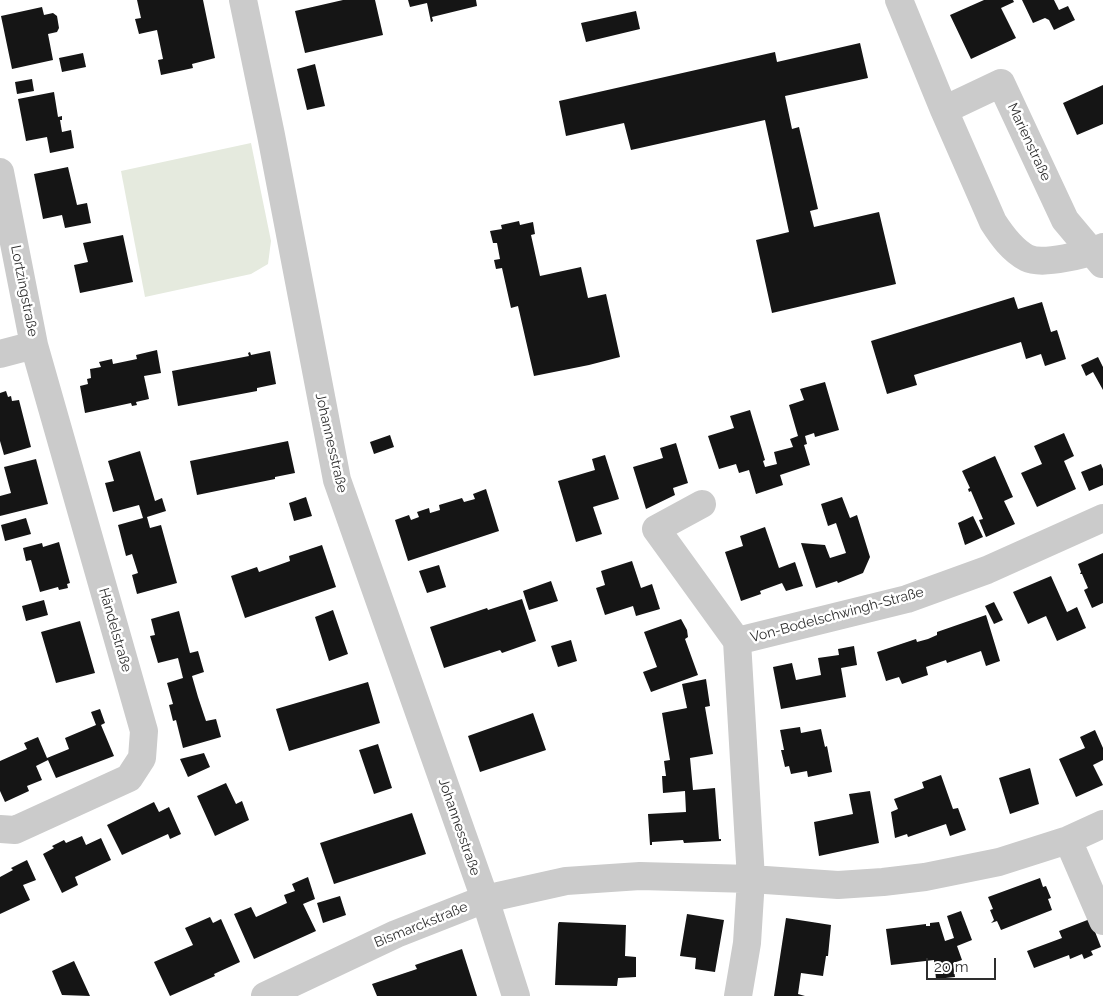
<!DOCTYPE html>
<meta charset="utf-8">
<style>
body{margin:0}
#map{position:relative;width:1103px;height:996px;overflow:hidden;background:#fff;font-family:Raleway,sans-serif}
canvas{display:block}
.scale{position:absolute;left:926px;top:958px;width:70px;height:22px;box-sizing:border-box;border:2px solid #2e2e2e;border-top:0;padding-left:6px;font-size:15px;line-height:18px;white-space:nowrap;color:#2e2e2e;-webkit-text-stroke:4px #fff;paint-order:stroke}
</style>
<div id="map">
<canvas width="1103" height="996"></canvas>
<div class="scale">20 m</div>
</div>
<script>
const c = document.querySelector('canvas').getContext('2d');
c.lineJoin = 'round';
function fillPath(path, color) {
  c.fillStyle = color;
  c.fill(path, 'evenodd');
}
function trace(path, color, width, dash) {
  c.strokeStyle = color;
  c.lineWidth = width;
  c.lineCap = dash ? 'butt' : 'round';
  c.setLineDash(dash || []);
  c.stroke(path);
}
function drawText(font, color, halo, rows, align = 'center') {
  c.font = font + ' Raleway,sans-serif';
  c.lineWidth = 5;
  c.setLineDash([]);
  c.textBaseline = 'middle';
  c.strokeStyle = halo;
  c.fillStyle = color;
  for (const [text, x, y, turn = 0] of rows) {
    c.save();
    c.translate(x, y);
    c.rotate((+turn || 0) * Math.PI / 180);
    c.textAlign = isNaN(turn) ? turn : align;
    if (halo) c.strokeText(text, 0, 0);
    c.fillText(text, 0, 0);
    c.restore();
  }
}
fillPath(new Path2D(`
 M251,143L271,241L268,264L251,274L145,297L121,171Z`), '#e5eade');
fillPath(new Path2D(`
 M137,0H203L215,58L192,64L193,68L161,75L158,60L163,59L157,30L139,34L135,19L141,18Z
 M343,0H375L383,35L305,53L295,11Z
 M408,0H476L477,6L432,17L433,21L431,22L427,3L410,7Z
 M984,0H1013L1014,2L1001,8L1016,38L971,59L950,15Z
 M1022,0H1054L1059,10L1068,6L1075,20L1054,30L1049,20L1045,18L1033,23Z
 M42,7L44,15L53,13L57,16L59,28L57,32L48,34L53,60L12,69L1,16Z
 M636,11L640,29L586,42L581,23Z
 M860,43L868,78L785,96L792,129L799,127L818,209L810,211L814,227L879,212L896,284L772,313L756,240L789,232L765,120L631,150L624,123L566,136L559,101L775,52L777,62Z
 M83,53L86,67L62,72L59,58Z
 M315,64L325,106L307,110L297,69Z
 M32,79L34,91L17,94L15,82Z
 M1103,85V124L1077,135L1063,103Z
 M54,92L58,117L62,116V120H60L62,132L71,130L74,148L50,153L47,137L26,141L18,99Z
 M68,167L77,205L87,203L91,223L65,228L62,215L43,219L34,174Z
 M519,221L520,225L533,222L535,234L531,235L540,276L581,267L588,298L606,294L620,357L589,365L534,376L518,306L511,308L502,268L496,269L494,260L500,259L497,243H493L490,231L502,229L501,225Z
 M123,235L133,282L80,293L74,265L88,262L83,243Z
 M1014,297L1018,309L1042,302L1051,332L1057,330L1066,359L1045,366L1041,354L1026,359L1021,342L914,375L917,385L887,394L871,341Z
 M157,350L161,373L144,376L149,399L136,402L137,405L132,406L131,403L85,413L80,386L88,384L87,379L91,378L90,369L101,367L99,362L112,359L113,364L137,359L136,355Z
 M270,351L276,384L257,388V391L178,406L172,371L249,356L248,353L250,352L251,355Z
 M1098,357L1103,367V390L1093,372L1086,376L1081,365Z
 M825,382L839,430L815,437L814,433L805,436L807,444L804,445L810,465L780,475L783,485L756,494L749,470L739,473L736,464L719,469L708,436L734,428L730,416L750,410L765,460L763,461L765,467L777,464L774,452L793,447L790,439L798,436L789,405L804,400L800,389Z
 M6,391L8,397L11,396L12,401L19,400L31,447L4,455L0,441V393Z
 M1064,433L1074,456L1064,461L1076,489L1037,507L1021,473L1042,464L1034,446Z
 M390,435L394,447L374,454L370,442Z
 M288,441L295,473L275,477V479L197,495L190,461Z
 M676,443L688,483L673,488L675,495L646,509L633,467L663,458L660,448Z
 M140,451L155,501L162,498L166,511L147,517L150,528L161,525L177,583L137,594L132,575L138,573L132,554L126,556L118,525L143,518L139,505L113,512L105,483L114,481L108,461Z
 M605,455L619,499L593,507L602,534L576,542L558,481L595,470L592,459Z
 M995,456L1013,497L1004,501L1015,524L986,537L979,520L983,519L971,491L969,492L968,489L970,488L962,471Z
 M36,459L48,504L0,516V496L11,493L4,467Z
 M1101,464L1103,469V485L1089,491L1081,472Z
 M486,489L499,531L408,561L395,520L409,515L411,520L419,517L417,512L429,508L430,513L440,510L439,505L462,498L464,502L475,499L473,494Z
 M306,497L312,516L294,521L289,503Z
 M842,497L850,518L857,515L870,557L863,573L838,583L837,581L816,588L801,543L825,545L830,558L846,553L836,523L828,526L821,504Z
 M973,516L983,537L965,545L958,523Z
 M26,518L31,534L5,541L1,525Z
 M765,527L779,568L795,562L803,586L786,591L782,583L760,591L761,594L741,601L725,552L743,546L740,536Z
 M59,542L70,583L67,584L68,588L59,590L58,587L40,592L31,560L26,561L23,548L42,543L43,547Z
 M322,545L336,587L245,618L231,576L257,567L259,572L290,561L289,556Z
 M1103,553V603L1092,608L1084,590L1088,588L1082,574H1080L1081,572L1078,564Z
 M632,561L641,588L652,584L660,609L636,616L633,606L605,615L596,588L605,585L601,571Z
 M439,565L446,587L427,593L419,571Z
 M1051,576L1067,612L1077,607L1086,628L1057,641L1046,616L1028,624L1013,592Z
 M551,581L558,601L529,610L523,591Z
 M522,599L536,641L502,653L500,650L444,668L430,627L487,608L488,610Z
 M44,600L48,615L26,621L22,606Z
 M994,602L1003,620L994,624L985,606Z
 M333,610L348,654L329,661L315,617Z
 M179,611L190,653L198,651L204,672L192,676L198,697L206,721L216,719L221,737L183,748L176,720L173,721L169,705L173,704L167,683L183,678L178,658L158,663L150,636L155,635L151,619Z
 M986,615L1000,661L986,666L981,651L947,663L946,660L926,667L928,675L902,684L899,677L886,681L877,652L916,639L917,642L928,639L937,635V632Z
 M681,619L687,630L688,637L685,639L698,675L651,692L643,672L657,667L644,632Z
 M80,621L95,673L56,683L41,632Z
 M571,640L577,661L558,667L551,646Z
 M854,646L857,665L841,668L846,697L781,709L773,667L792,663L796,680L821,675L818,658L839,655L838,649Z
 M706,679L710,706L705,707L713,754L690,758L693,790L715,788L719,839H721V841L684,843L683,840L652,842V845H650L648,814L686,812L685,791L663,793L662,776H666L664,761L670,760L662,713L687,708L682,684Z
 M368,682L380,723L289,751L276,709Z
 M100,709L105,723L101,725L114,756L56,778L48,760L36,766L42,780L27,786L29,791L5,802L0,791V761L27,749L24,743L38,737L47,758L69,749L65,738L96,725L91,712Z
 M533,713L546,750L480,772L468,736Z
 M800,727L801,733L821,729L825,747L827,746L832,772L808,777L807,771L791,774L789,766L785,767L781,750H784L780,730Z
 M1095,730L1103,748V760L1093,765L1103,785L1076,797L1059,759L1085,748L1080,737Z
 M378,744L392,788L374,794L359,750Z
 M204,753L210,767L188,777L180,759Z
 M1030,768L1039,804L1010,814L999,778Z
 M941,775L953,809L958,808L966,830L950,836L946,824L908,837L907,834L895,838L891,812L898,809L894,799L924,788L922,782Z
 M226,783L236,804L242,801L249,820L215,836L197,796Z
 M870,791L879,843L819,856L814,822L853,814L849,794Z
 M154,802L159,812L169,807L181,834L170,839L168,834L122,855L107,825Z
 M412,813L426,854L334,884L320,843Z
 M82,836L86,845L101,838L111,860L75,877L78,885L62,893L43,854L54,848L52,846L64,840L66,843Z
 M27,860L36,880L23,885L30,900L0,914V877L13,870L11,868Z
 M308,877L315,899L303,904L316,931L254,959L234,914L251,907L256,917L287,903L284,895L295,891L292,884Z
 M1040,878L1043,887L1046,886L1051,898L1048,899L1052,910L1001,930L997,921L991,923L994,920L990,910L993,909L988,897Z
 M340,896L346,915L323,923L317,903Z
 M961,911L972,940L957,946L962,960L953,963L955,977L936,979L934,960L891,965L886,929L926,924V926H930V923L939,922L945,941L954,938L947,916Z
 M687,914L724,920L715,972L695,969L696,958L680,956Z
 M210,917L213,923L221,919L240,962L214,974L215,976L170,996L154,962L193,945L185,928Z
 M786,918L831,925L828,956H826L823,976L801,973L798,994L805,996H774Z
 M1090,919L1101,947L1091,951L1093,955L1084,959L1082,954L1070,959L1069,955L1034,968L1027,951L1062,938L1059,931Z
 M559,922L626,925L625,956L636,957V977L618,978L617,986L555,985L558,924Z
 M462,949L477,996H377L372,984L417,969L415,965Z
 M74,961L85,985L90,996L62,995L52,971Z`), '#151515');
trace(new Path2D(`
 M243,0L271,135L337,480L485,899L516,996
 M899,0L944,110L993,222C1002,236 1012,250 1027,258C1043,266 1087,254 1103,247
 M944,110L1001,83L1065,220L1102,264
 M0,172L34,345L144,731L142,758L129,778L15,830L0,829
 M0,354L34,345
 M702,504L656,529L737,641L751,879L747,943L738,996
 M737,641L907,599L987,570L1103,518
 M1068,840L1103,921
 M265,996L396,934L485,899L566,881L640,876L751,879L838,885L883,882L925,877L999,862L1068,840L1103,824`), '#cbcbcb', 28);
drawText('14px', '#2e2e2e', '#fff', [
 ["Marienstraße",1029,142,65],
 ["Lortzingstraße",24,291,79],
 ["Johannesstraße",331,443,77],
 ["Von-Bodelschwingh-Straße",837,615,-15],
 ["Händelstraße",115,630,74],
 ["Johannesstraße",459,827,71],
 ["Bismarckstraße",421,925,-22]
]);
</script>
